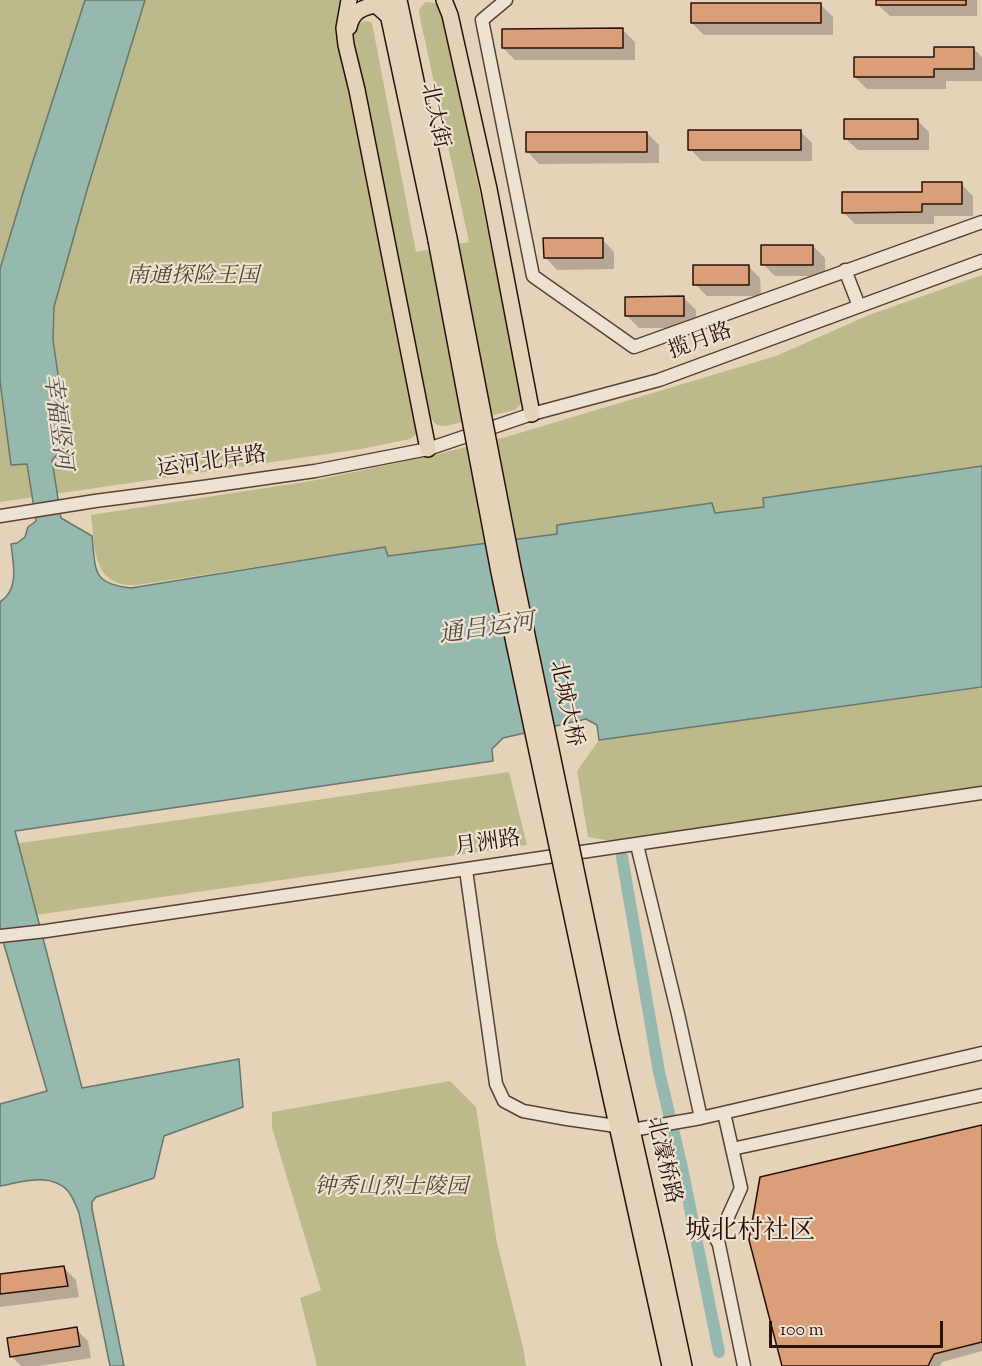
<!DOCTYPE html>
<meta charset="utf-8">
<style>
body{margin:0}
#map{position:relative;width:982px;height:1366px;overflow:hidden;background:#e4d2b9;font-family:"Sorts Mill Goudy",serif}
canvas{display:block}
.scale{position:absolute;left:769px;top:1321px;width:174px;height:27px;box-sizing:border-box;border:3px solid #2a1108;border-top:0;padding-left:8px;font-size:18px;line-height:21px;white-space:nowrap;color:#2a1108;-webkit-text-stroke:4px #ede2d2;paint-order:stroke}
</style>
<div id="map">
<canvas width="982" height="1366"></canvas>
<div class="scale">100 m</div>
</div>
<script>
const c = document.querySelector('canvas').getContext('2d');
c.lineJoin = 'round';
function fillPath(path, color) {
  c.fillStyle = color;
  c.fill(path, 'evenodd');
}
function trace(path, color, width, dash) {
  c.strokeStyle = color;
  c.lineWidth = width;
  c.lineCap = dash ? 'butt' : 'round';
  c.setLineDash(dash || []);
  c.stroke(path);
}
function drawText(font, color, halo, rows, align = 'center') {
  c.font = font + ' "Sorts Mill Goudy","Noto Serif SC",serif';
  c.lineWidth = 4.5;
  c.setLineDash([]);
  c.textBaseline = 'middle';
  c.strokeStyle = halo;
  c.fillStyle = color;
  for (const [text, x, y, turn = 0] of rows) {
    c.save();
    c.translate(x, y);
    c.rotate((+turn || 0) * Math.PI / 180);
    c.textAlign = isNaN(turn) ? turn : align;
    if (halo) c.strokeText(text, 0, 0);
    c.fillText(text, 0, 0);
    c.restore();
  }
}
fillPath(new Path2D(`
 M0,0H344L418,433L410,439L361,449L0,502Z
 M425,2C432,2 437,3 442,9L522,399L520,405L515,410L445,426C437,426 434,424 431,417L353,38C355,28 361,16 372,23L416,252L469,242L420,18L419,10Z
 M982,275V466L763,498L765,507L715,513L712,503L557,525L558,534L388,556L385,547L137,585C92,588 95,547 91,515L311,481L430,456L506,437L776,356L869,315Z
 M982,688V793L637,845L588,837L577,771L599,740Z
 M509,772L527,845L0,920V846Z
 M450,1081L476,1107L497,1243L523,1347L526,1366H317L300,1298L321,1290L272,1128V1112Z`), '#bcba8a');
const water = new Path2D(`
 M85,0H145L87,190L54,307L53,340L68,443L52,460L61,518L92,536C96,570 91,584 131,588L385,547L388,556L557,534V525L712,503L715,513L764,507L763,498L982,466V687L599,740L597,725L586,719L503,738L492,749L493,761L15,831L82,1088L239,1059L243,1107L164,1136L154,1178L96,1197L92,1202V1209L124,1366H110L79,1213C76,1206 73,1197 68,1191C51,1172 22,1182 0,1186V1104L47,1091L0,931V602C20,589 13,563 11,544L17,543L25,537L28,527L36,521L27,464L11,465L0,381V269L26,183Z`);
fillPath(water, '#95b8af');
trace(water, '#6a756c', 1.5);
fillPath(new Path2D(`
 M877,0H977V16H890L877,4Z
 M821,5L833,17V35H704L692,23Z
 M623,30L635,42V60H515L503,48Z
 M973,48L982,57V81H946V89H867L855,77Z
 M917,120L929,132V150H858L845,138Z
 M800,131L812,143V161H702L690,149Z
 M647,133L659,145V163L539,164L527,151Z
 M961,184L973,196V216H934V224H855L843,212L923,194Z
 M602,239L614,252V269L557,270L545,257Z
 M813,246L825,258V276H775L763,264Z
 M748,266L760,278L761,296H707L695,284Z
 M684,298L696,310V328H639L627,316Z
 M982,1126V1351L942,1362L940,1366H783Z
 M64,1268L76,1280L79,1297L0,1307V1276Z
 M76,1329L88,1341L91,1358L39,1366H21L11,1356Z`), '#0003');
trace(new Path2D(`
 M622,857L659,1072L681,1163L719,1352`), '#95b8af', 12);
const building = new Path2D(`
 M876,0H966V5H876Z
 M691,3H821V23H691Z
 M623,28V48H502V29Z
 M934,47H974V69H934V77H854V57H934Z
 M844,119H918V139H844Z
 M688,130H801V150H688Z
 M526,132H647V152H526Z
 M922,182H962V204H922V212L842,213V192H922Z
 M543,238H603V258H544Z
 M761,245H813V265H761Z
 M693,265H749V285H693Z
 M684,296V316H625V297Z
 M982,1125V1342L934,1354L928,1366H782L749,1240L760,1177Z
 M64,1266L68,1286L0,1294V1274Z
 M77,1327L80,1346L10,1357L7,1338Z`);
fillPath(building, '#da9e78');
trace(building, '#2a1108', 1.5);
const minor = new Path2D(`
 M506,0L482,20L533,276L634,347L982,222
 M845,270L859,306
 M0,516L95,501L203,487L315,471L428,449L532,414L659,380L982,261
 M637,845L678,1014L701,1118
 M466,870L496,1084L504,1101L523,1111L567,1119L616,1126
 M0,936L46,931L982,793
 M724,1113L741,1188L717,1241L718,1240L744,1366
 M632,1130L701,1118L982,1053
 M732,1149L982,1095`);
const major = new Path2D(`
 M349,0L344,28L346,45L357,90L428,449
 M385,0L436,240
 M399,0L449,238
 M444,0L450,15L489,189L532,414
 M349,27C352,12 362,7 376,5L389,17
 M611,1037L661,1258L684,1366
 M598,1039L670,1366`);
trace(minor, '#584134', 15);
trace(major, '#2a1108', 18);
trace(minor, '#ede2d2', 12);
trace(major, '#e4d2b9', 15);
const majorBridge = new Path2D(`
 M449,238L513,568L611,1037
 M436,240L499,572L598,1039`);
trace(majorBridge, '#2a1108', 18, []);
trace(majorBridge, '#e4d2b9', 15);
drawText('22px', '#2a1108', '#ede2d2', [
 ["北大街",433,116,78],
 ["揽月路",701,343,-20],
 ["运河北岸路",212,464,-8],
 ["北城大桥",564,704,78],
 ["月洲路",488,845,-8],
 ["北濠桥路",662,1161,77]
]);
drawText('italic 22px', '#56442f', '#ede2d2', [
 ["南通探险王国",193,278],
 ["钟秀山烈士陵园",391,1189]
]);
drawText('italic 24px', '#4f4b42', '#ede2d2', [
 ["幸福竖河",55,422,83],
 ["通吕运河",487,631,-8]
]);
drawText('26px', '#2a1108', '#ede2d2', [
 ["城北村社区",750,1234]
]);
</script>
